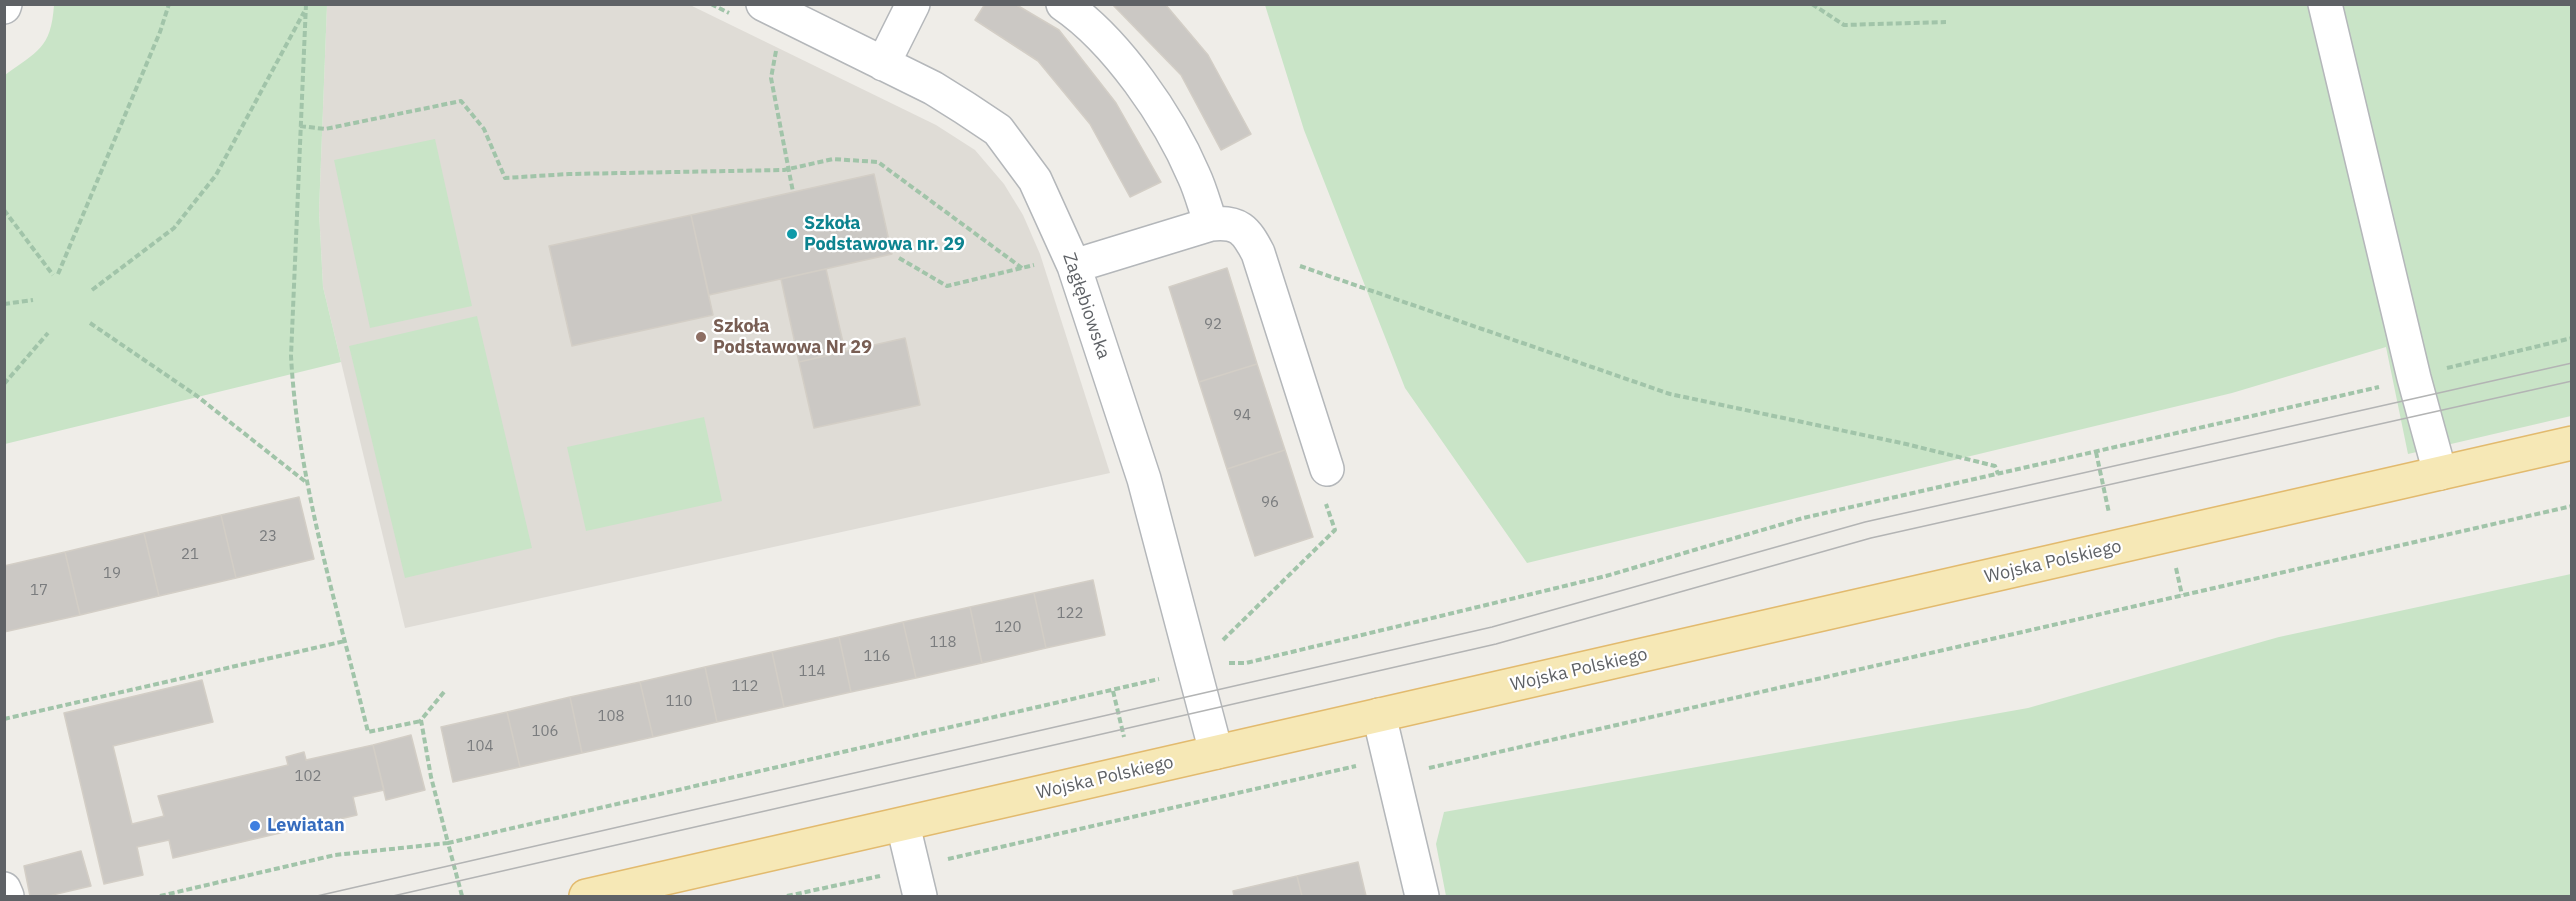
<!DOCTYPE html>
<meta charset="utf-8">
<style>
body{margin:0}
#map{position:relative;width:2576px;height:901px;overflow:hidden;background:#efede8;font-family:"IBM Plex Sans",sans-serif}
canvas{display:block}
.frame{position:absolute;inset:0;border:6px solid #5f6266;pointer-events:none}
</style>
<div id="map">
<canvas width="2576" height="901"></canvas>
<div class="frame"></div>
</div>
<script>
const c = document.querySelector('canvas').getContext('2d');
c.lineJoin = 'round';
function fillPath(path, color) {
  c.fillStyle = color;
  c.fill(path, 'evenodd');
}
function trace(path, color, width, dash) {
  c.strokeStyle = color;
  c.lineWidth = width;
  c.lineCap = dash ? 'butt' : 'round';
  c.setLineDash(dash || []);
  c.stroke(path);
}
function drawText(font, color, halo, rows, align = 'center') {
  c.font = font + ' "IBM Plex Sans",sans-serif';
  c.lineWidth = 4.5;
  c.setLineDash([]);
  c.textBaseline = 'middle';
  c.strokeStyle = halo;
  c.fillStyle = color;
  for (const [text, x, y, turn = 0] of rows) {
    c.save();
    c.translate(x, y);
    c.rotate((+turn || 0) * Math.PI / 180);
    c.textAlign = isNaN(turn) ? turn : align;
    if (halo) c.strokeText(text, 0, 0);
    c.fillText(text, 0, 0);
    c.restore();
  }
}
fillPath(new Path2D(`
 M327,5H690L936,125L975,150L1004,184L1023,215L1040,254L1110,473L405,628L323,287L319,211Z`), '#dfdcd6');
fillPath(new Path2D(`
 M54,5H327L319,211L323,287L341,362L5,444V75C37,51 51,49 54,5Z
 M1265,5H2571V416L2408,454L2386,347L2232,393L1527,563L1405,388L1304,130Z
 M435,139L472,306L370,328L334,160Z
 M477,316L532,548L405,578L349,346Z
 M704,417L722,501L586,531L567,447Z
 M2571,574V896H1446L1436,844L1444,812L2028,708L2279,637Z`), '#c9e4c7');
const building = new Path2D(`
 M985,4H1015L1059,30L1116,103L1161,182L1130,197L1090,124L1038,61L975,20Z
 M1112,4H1165L1208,55L1251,134L1221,150L1181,75Z
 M874,174L892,254L709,295L691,215Z
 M691,215L713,315L572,346L549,246Z
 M1227,268L1257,364L1199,382L1169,287Z
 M826,269L845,351L799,362L781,279Z
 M905,338L920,405L814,428L799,362Z
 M1257,364L1285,450L1227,469L1199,382Z
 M1285,450L1313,537L1255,556L1227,469Z
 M299,497L314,559L236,578L221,515Z
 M221,515L236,578L159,596L144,533Z
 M144,533L159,596L80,615L65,552Z
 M65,552L80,615L4,632V566Z
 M1093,580L1105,635L1046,648L1034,593Z
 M1034,593L1046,648L982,663L970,607Z
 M970,607L982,663L916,678L903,622Z
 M903,622L916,678L851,692L839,637Z
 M839,637L851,692L784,707L772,652Z
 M772,652L784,707L717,722L705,667Z
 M705,667L717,722L653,737L640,682Z
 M202,680L213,722L113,746L132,824L164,816L158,796L288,765L286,757L304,752L306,760L373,745L384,790L353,797L357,815L173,858L169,840L137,847L143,875L104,884L64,713Z
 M640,682L653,737L582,753L570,697Z
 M570,697L582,753L520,767L507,712Z
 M507,712L520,767L453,782L441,727Z
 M411,735L425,790L386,800L373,745Z
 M81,851L91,886L48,896H30L24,866Z
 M1358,862L1366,896H1302L1297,876Z
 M1297,876L1302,896H1234L1233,891Z`);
fillPath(building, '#cbc8c4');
trace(building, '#d3cec6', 1.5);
const minor = new Path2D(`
 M763,4L933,88L965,108L998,130L1035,180L1074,266L1144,479L1216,752
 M1063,4C1116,40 1169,117 1194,176C1201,191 1205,208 1211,224
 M2325,4L2414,378L2440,473
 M4,7L5,4
 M883,64L913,4
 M1074,266L1211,224C1239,221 1246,230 1258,253L1327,469
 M1379,715L1422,896
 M903,825L920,896
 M4,889L7,896`);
const major = new Path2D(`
 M586,896L2572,443`);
trace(minor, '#b4b7ba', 36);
trace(major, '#e2ba6e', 36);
trace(new Path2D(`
 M306,4L291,356C298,484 338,609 368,732L421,721
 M711,4L729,13
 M1812,4L1844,25L1946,22
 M776,51L771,78L793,192
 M300,126L325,129L461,101L484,129L505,178L569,174L784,170L833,159L878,162L1022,268
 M4,210L53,275
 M899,258L947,286L1034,265
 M1300,266L1670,394L1906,444L1995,466L1998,474
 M58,274L160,32L169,4
 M92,290L174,228L216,175L304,12
 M4,304L33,300
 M90,323L197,396L307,483
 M2447,368L2572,338
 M4,384L48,333
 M2096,452L2109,513
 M2176,568L2182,595
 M1223,640L1335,530L1326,504
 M1229,663H1246L1606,576L1803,518L2379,387
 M1113,691L1124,737
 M444,692L421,720L431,777L448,843L1159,679
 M4,719L345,641
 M1429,768L2572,506
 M948,859L1356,766
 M160,896L335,855L448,843L462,896
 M787,896L880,876`), '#a1c4a9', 4, [6, 3]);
trace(minor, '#fff', 33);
trace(major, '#f6e8b6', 33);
trace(new Path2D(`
 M317,896L1492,627L1865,522L2572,363
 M393,896L1496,644L1871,538L2572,381`), '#b3b4b4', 1.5);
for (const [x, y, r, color] of [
 [792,234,6,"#0f9aa8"],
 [701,337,6,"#8d6e63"],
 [255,826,6,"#3f7fe0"]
]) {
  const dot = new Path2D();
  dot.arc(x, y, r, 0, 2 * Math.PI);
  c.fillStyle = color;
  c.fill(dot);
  trace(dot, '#fff', 2);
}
drawText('15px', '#7a7c7e', null, [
 ["92",1213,325],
 ["94",1242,416],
 ["96",1270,503],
 ["23",268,537],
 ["21",190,555],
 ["19",112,574],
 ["17",39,591],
 ["122",1070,614],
 ["120",1008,628],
 ["118",943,643],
 ["116",877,657],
 ["114",812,672],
 ["112",745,687],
 ["110",679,702],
 ["108",611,717],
 ["106",545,732],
 ["104",480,747],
 ["102",308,777]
]);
drawText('bold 18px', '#0d838f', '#fff', [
 ["Szkoła",804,224],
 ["Podstawowa nr. 29",804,245]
], 'left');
drawText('18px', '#5f6266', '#fff', [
 ["Zagłębiowska",1086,306,71],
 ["Wojska Polskiego",2053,562,-13],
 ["Wojska Polskiego",1579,670,-13],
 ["Wojska Polskiego",1105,778,-13]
]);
drawText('bold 18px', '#785e54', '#fff', [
 ["Szkoła",713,327],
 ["Podstawowa Nr 29",713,348]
], 'left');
drawText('bold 18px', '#366cbe', '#fff', [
 ["Lewiatan",267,826]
], 'left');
</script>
